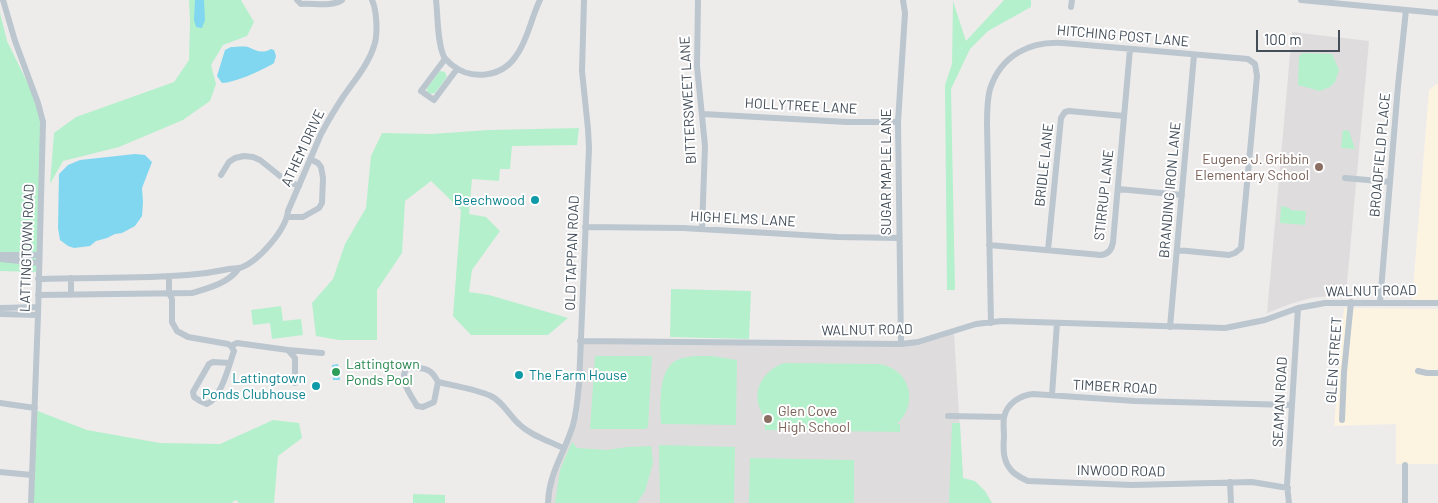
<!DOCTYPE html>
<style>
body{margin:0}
#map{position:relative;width:1438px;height:503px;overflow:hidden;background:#eeebeb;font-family:Barlow,sans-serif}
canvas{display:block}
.scale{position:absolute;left:1256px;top:30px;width:84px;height:22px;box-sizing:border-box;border:2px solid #434e59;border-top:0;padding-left:6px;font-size:15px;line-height:18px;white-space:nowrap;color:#434e59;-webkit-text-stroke:4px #fff;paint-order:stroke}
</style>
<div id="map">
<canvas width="1438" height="503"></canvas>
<div class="scale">100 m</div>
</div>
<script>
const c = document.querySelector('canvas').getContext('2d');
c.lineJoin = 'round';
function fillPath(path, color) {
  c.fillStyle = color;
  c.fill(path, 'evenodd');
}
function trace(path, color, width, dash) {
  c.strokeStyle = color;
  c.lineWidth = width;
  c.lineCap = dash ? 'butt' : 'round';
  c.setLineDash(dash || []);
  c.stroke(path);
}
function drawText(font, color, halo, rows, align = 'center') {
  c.font = font + ' Barlow,sans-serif';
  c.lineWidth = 4;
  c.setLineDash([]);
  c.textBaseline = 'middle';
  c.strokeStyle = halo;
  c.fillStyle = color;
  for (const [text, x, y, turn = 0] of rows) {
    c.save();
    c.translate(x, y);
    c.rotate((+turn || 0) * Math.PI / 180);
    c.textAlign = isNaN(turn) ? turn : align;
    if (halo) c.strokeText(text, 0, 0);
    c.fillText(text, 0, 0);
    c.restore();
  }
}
fillPath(new Path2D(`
 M1438,83V303L1412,302L1429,90Z
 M1344,308L1438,309V464H1396V424L1334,426Z`), '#fcf4e1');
fillPath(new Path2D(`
 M1292,32L1369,41L1346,294L1311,298L1293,303L1267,313Z
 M954,333L963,478L962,503H550L556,469L579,415L583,343L902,345Z`), '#dfdcdd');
fillPath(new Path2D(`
 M189,0H195V8L204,3V0H241L254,22L247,36L223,45L211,65L216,84L210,101L183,120L119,147L63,161L50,184L54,133L76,117L174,82L189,60L190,22Z
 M1004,0H1031V7L988,31L970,49L951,89L955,290H947L945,85L952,64L953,1L966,41Z
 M0,13L7,41L37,102L41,117L38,272L0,271Z
 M1303,53L1332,54L1339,70L1335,82L1330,87L1320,91L1298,85L1299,56Z
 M441,71L445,72L447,77L435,93L430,94L427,92V88L439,72Z
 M579,128L577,145L512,146L510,169H500L499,181L472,179L469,214L486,217L500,231L472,270L469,292L489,295L568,318L548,335H471L453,316L461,210L431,181L405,201L402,253L377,290V340H339L316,336L312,303L333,279L345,244L366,208L371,156L382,133L431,134L489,130Z
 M1343,130L1349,131L1355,149L1341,148Z
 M1281,206L1290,208V210L1306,211L1305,225L1280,223Z
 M671,289L751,291L749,339L670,337Z
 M281,306L283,321L301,319L303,335L272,339L270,323L253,325L251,310Z
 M595,356H652L648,427L645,429H590Z
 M694,356H712L737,360L736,425L661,424C660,405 658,372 675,361C680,358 689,357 694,356Z
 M784,363L877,364C908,366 921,402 897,424H900V432L765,430V423L769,422C748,401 757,373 784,363Z
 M35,410L87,430L160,443L220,444L273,420L299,423L302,438L278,456L274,503H239L236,500L231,503H33Z
 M952,423H960L963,478L975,481L985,491L992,503H949Z
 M572,442L577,448L607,450L628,447L651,446L653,463L645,491L637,503H555L560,470Z
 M659,445L735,447L734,503H660Z
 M750,458L854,460V503H749Z
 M413,494L445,495V503H413Z`), '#b5f0cc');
fillPath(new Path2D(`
 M195,0H204L205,20L202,28L196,27L194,20Z
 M231,47C236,47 243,46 248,47C257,51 262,54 271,49L274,50L276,56L274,63C263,70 234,83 222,83L217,76L225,50Z
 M135,154L145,155L152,162L142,188L143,202L142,216L135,226L122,233L115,234L107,238L96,241L90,246L74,248L68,246L60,240L58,228L59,174L68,165L80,160Z
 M338,364L340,380H333L332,365Z`), '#80d7ef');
trace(new Path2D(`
 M3,0L15,41L38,103L43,122L38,315L31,503
 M297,0L301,4C313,3 332,7 342,0
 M436,0C438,16 437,42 444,57C446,60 449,62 452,65C472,81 502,77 516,56C528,40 531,18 540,0
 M698,0L697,66L705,146L702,229
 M1301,0L1438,13
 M1071,7L1072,0
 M445,59L421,91L434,100L457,69
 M703,114L847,122H898
 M221,175L229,162L235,158L244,156L253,157L260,160L285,180L299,186
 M1345,178L1390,182
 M1118,189L1182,195
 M287,217H303L319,208L322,203L323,178L321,167L318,163L310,159
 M585,227L683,228L837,237L899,238
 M989,245L1101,255C1109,254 1112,249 1113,242L1130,49
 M1048,250L1061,118L1065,112L1069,111L1124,116
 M0,255H39
 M0,259L39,263
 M169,277V293L172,299V322L177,331L188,337L228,344L231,346L234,351C229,365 221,399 207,404L200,401L194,397L193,392L209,364L213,362L230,363
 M71,278V295
 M38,279C88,277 138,279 187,275C201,274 215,272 229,269C232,268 236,269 240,268C258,262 286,230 288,211L321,134C328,121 335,109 343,97C354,81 368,65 374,46C378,35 377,11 372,0
 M38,295L192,293C209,288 229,283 239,268
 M1380,302L1398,86L1406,10
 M0,308L38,307
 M0,314L38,315
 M991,323L987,124C987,112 987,100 990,89C1001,55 1030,41 1063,43L1248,59L1255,64L1257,76L1241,248L1235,253L1229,255L1177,250
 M1170,327L1194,55
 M580,341L901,344L918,342L976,324L1002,321L1225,328L1265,320L1298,308
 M901,344L898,122L905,13L903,0
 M231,346L237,343L288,350L295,358V383
 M288,350L322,353
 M1418,371L1427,373H1438
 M438,382L434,402L423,407L417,406C411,395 397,379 408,367C424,369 430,366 438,382C455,386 475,389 491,396C503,402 509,415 519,424C530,435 549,441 563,448
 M1052,395L1057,323
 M0,403L35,408
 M948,416L1004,417
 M1342,420L1344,372L1351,302
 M0,472L32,475
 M1230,482L1231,503
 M1288,488L1252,482L1132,485L1028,481C1022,478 1016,476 1011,470C1003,461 1003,449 1004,437C1004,430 1003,423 1004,417C1007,403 1021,395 1033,394L1135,401L1292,405
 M548,503C549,474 562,457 571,431C577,416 577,400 579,385L589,148L588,129L582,71L584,0
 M1289,503L1287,485L1298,308L1325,303H1438
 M1405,503V465`), '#bbc6cf', 6);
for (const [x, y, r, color] of [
 [1319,167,5,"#8d6e63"],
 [535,200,5,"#0f9aa8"],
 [336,372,5,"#2e9e5b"],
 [519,375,5,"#0f9aa8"],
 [316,386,5,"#0f9aa8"],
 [768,419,5,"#8d6e63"]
]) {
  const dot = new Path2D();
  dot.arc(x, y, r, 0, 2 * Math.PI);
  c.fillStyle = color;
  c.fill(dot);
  trace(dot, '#fff', 2);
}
drawText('14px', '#434e59', '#fff', [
 ["HITCHING POST LANE",1123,36,5],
 ["BITTERSWEET LANE",688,100,-93],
 ["HOLLYTREE LANE",801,106,3],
 ["ATHEM DRIVE",303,148,-65],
 ["BROADFIELD PLACE",1380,155,-85],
 ["BRIDLE LANE",1044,165,-84],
 ["SUGAR MAPLE LANE",886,172,-90],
 ["BRANDING IRON LANE",1170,190,-85],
 ["STIRRUP LANE",1104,195,-84],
 ["HIGH ELMS LANE",743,219,3],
 ["LATTINGTOWN ROAD",27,248,-88],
 ["OLD TAPPAN ROAD",572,253,-88],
 ["WALNUT ROAD",1371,291,-1],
 ["WALNUT ROAD",867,330,-1],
 ["GLEN STREET",1334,360,-86],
 ["TIMBER ROAD",1115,387,3],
 ["SEAMAN ROAD",1280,402,-87],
 ["INWOOD ROAD",1121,471,1]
]);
drawText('14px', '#785e54', '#fff', [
 ["Eugene J. Gribbin",1309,159],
 ["Elementary School",1309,175],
 ["Glen Cove",778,411,"left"],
 ["High School",778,427,"left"]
], 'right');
drawText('14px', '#0d838f', '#fff', [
 ["Beechwood",525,200],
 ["The Farm House",529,375,"left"],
 ["Lattingtown",306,378],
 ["Ponds Clubhouse",306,394]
], 'right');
drawText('14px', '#27864d', '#fff', [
 ["Lattingtown",346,364],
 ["Ponds Pool",346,380]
], 'left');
</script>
